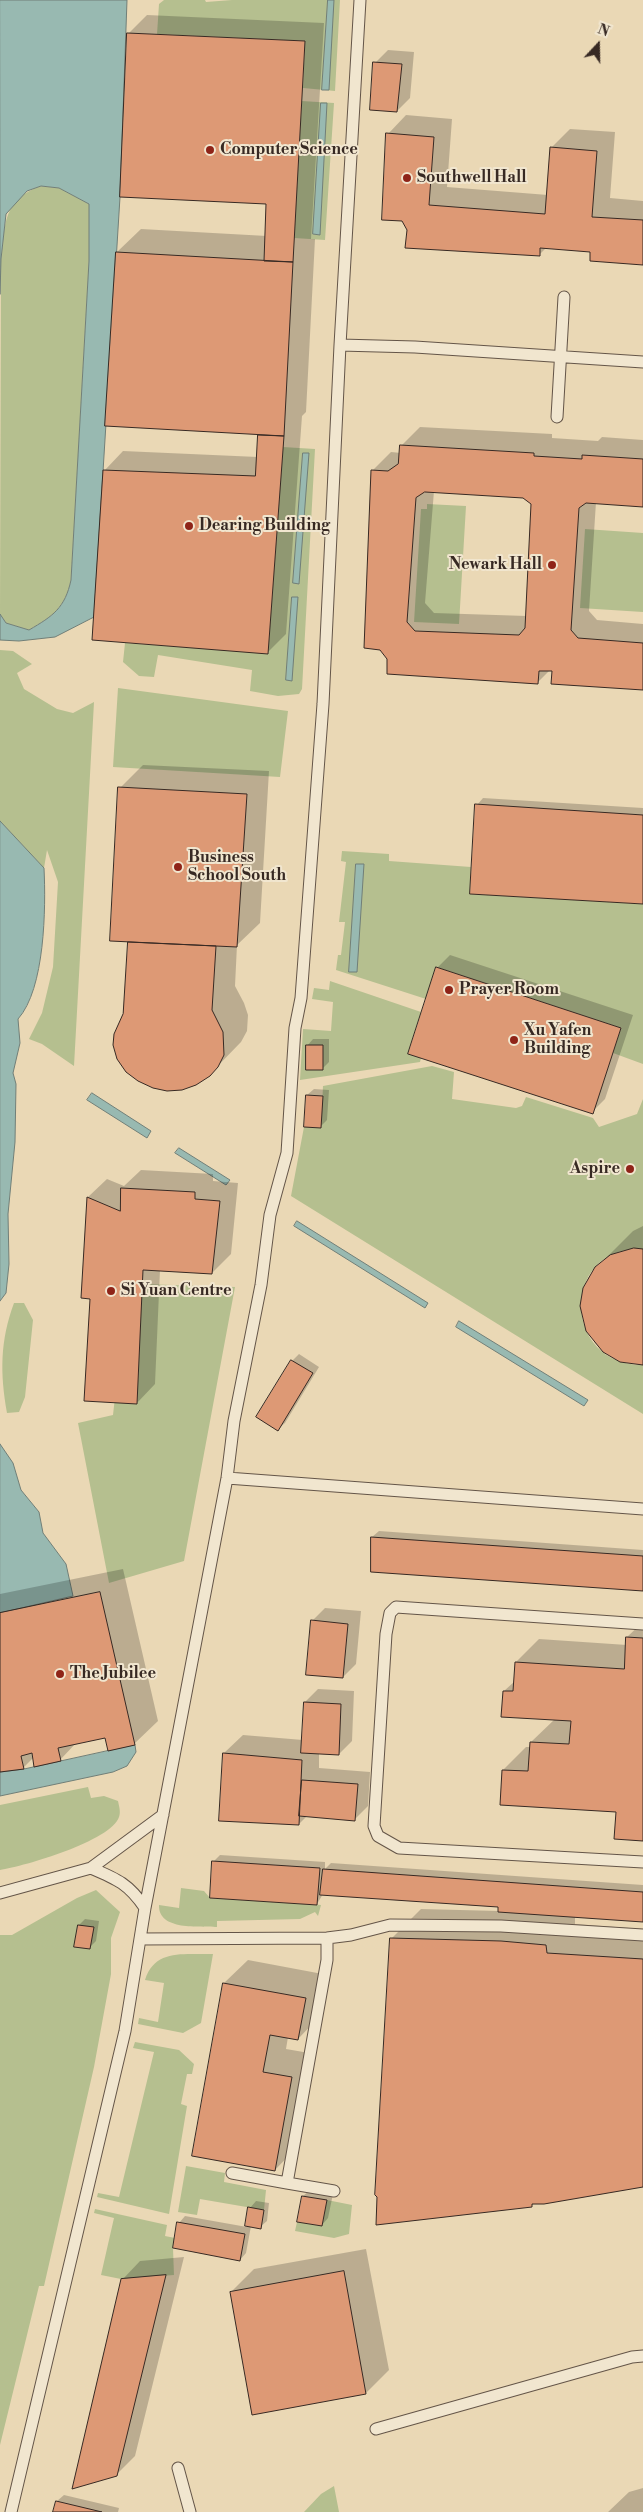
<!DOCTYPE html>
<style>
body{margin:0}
#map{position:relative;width:643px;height:2512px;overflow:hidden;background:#ead8b5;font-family:"Libre Bodoni",serif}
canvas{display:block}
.north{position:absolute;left:573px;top:20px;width:50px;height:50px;-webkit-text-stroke:4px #f1e6cf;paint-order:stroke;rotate:21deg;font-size:14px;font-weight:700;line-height:20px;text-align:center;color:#372923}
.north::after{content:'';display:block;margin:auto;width:18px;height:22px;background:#372923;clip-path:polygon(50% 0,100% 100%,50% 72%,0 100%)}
</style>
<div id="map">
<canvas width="643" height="2512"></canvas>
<div class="north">N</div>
</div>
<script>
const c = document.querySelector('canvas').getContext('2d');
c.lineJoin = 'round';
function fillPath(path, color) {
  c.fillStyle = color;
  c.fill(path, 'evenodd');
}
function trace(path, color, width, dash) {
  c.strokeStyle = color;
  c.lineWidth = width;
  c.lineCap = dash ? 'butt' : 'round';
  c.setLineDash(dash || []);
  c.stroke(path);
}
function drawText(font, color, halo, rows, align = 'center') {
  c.font = font + ' "Libre Bodoni",serif';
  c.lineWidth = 4;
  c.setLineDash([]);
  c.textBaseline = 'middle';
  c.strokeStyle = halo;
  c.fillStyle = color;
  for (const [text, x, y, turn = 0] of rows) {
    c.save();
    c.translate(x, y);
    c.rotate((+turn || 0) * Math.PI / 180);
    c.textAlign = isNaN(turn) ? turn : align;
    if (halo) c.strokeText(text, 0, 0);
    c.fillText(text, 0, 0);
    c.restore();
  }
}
fillPath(new Path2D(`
 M164,0H205L206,2L232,0H340L335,91L303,88L305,41L157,34L159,4Z
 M302,101L334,103L325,240L294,238Z
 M41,186L59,188L89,204V261L71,580C65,608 53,616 29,630L6,623L0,614L1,259C5,224 3,199 41,186Z
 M283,447L315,449L302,689L299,694L278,696L250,691L252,670L158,655L154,677L139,676L123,662L125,643L268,653Z
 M427,504L466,506L459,624L414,622L421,509H427Z
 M585,529L643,533V612L580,608Z
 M0,650L13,651L32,664L17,673L24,689L57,709L73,713L94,702L74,1066L42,1044L29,1039L42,1013L53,967L58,882L47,850L44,868L0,821Z
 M118,688L288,711L280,777L113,767Z
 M342,851L389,854V861L471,867L470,894L643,904V1064L613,1053L621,1028L436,967L426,999L336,970L338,955H341L345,922H339L346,862L341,861Z
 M330,981L421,1012L408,1053L421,1058L420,1062L300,1080L303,1029L331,1031L333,1002L312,999L314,988L329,990Z
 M432,1066L454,1072L452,1099L516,1108L522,1106L526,1097L593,1118L599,1127L637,1114L643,1099V1249C560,1245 561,1365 643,1365V1414L291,1196L304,1127H321L323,1086Z
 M142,1284L235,1287L184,1561L109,1583L78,1423L113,1415L115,1397L137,1404Z
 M14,1303H24L33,1320L25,1397L19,1412L7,1413C0,1373 0,1341 14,1303Z
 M88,1787L91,1798L104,1796L118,1801C119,1806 121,1812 119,1817C111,1841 25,1866 0,1870V1805Z
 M181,1888L204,1891L210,1898L321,1905L318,1916L315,1912L300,1919L217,1921V1927C200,1926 158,1931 159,1905L179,1908Z
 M96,1890L120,1912L111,1938V1974L94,2067L44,2286H39L0,2445V1935H12L77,1898Z
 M213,1954L201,2023L183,2033L138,2024L139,2018L158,2022L164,1983L145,1980C155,1948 185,1955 213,1954Z
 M135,2042L179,2050L194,2064L192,2074H187L181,2104L187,2106L169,2214L97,2197L98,2193L119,2197L154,2052L133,2048Z
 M186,2166L225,2173L224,2182L266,2190L264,2210L200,2199L197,2215L178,2212Z
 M327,2200L352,2205L349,2234L334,2238L295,2231L297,2222L322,2226Z
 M95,2209L167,2225L165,2236L175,2238L173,2248L174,2275L121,2279L101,2275L114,2218L94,2213Z
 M334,2486L339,2512H304L321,2494Z`), '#b5bf8f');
const water = new Path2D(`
 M0,0H127L120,197L94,617L55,637L19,641L0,640V614L6,623L29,630C53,616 65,608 71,580L89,261V204L59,188L41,186L27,191L6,214L1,259L0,294Z
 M328,0H334L329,90H322Z
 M321,103H327L320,235L313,234Z
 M303,453H309L299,584L293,583Z
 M292,597H298L292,681L286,680Z
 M0,821L44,868C46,908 45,989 18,1019L20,1043L13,1073L16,1084L15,1142L8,1214L9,1264L6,1293L0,1301Z
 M356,864H364L357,972H349Z
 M92,1093L151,1131L147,1138L87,1100Z
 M179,1148L230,1180L226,1185L175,1153Z
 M297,1221L428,1303L425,1308L294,1226Z
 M459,1321L588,1400L584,1406L456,1327Z
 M0,1444L13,1463L21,1490L39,1512L43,1533L66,1564L73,1596L0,1613Z
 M135,1745L136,1752L127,1766L113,1772L0,1796V1772L24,1769Z`);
fillPath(water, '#98b9b1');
trace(water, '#717f78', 1);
fillPath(new Path2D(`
 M147,15L324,23L311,239H315L306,412L302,416L286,634L268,652L105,470L123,451L258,457L261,433L117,252L141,229L267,236L268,203L128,34Z
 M388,50L414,52L410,98L397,111L375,63Z
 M406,115L452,119L447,187L548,195L551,148L570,129L615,132L610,198L643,201V264L591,250L547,247L539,255L408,229L388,134Z
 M420,427L552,434V438L598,441L602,437L643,440V506L596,502L589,611L597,620L643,624V688L550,670L538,682L388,673L372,471L391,452L401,453V446ZM434,491L523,496L532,504L527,616L434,613L425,603Z
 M143,765L269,771L260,923L237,945L235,986L244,1003L248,1015L247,1031L241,1042L209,1075L125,1014L130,941L120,788Z
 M483,798L643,808V903L477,805Z
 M450,955L633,1015L605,1099L592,1112L437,968Z
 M313,1039H329V1062L322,1069L307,1046Z
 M314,1089L329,1090L327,1120L321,1126L307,1095Z
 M141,1170L213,1174V1181L238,1183L231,1254L212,1273L160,1270L155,1384L137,1403L92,1298L82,1297L88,1197L107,1179L124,1186Z
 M643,1226V1363L603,1351L595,1343L584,1322L582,1298L588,1278L603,1261L633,1231Z
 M299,1354L319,1367L285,1423L278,1429L258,1417L292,1361Z
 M379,1531L643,1550V1590L372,1537Z
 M123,1569L158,1721L134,1744L106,1736L77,1742L60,1760L34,1757L23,1768L0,1770V1594Z
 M325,1608L361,1611L356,1664L343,1677L312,1621Z
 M643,1622V1840L617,1811L503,1770L526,1747H531V1742L555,1719L504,1691L515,1681L516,1662L539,1639L627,1645V1637Z
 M318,1689L354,1691L352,1741L339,1754L319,1753V1768L370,1772L368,1806L355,1819L307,1816L299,1824L224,1753L243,1735L303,1740L305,1702Z
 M220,1855L325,1862V1869L331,1863L643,1885V1921L575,1916V1924L643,1929V2185L535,2203L531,2206L392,1938L421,1909L499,1911V1905L323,1894L317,1904L213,1862Z
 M85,1919L99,1921L96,1941L89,1948L79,1925Z
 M248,1960L328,1975L321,2015L298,2039L288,2037L286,2049L315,2054L298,2146L275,2170L193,2155L224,1983Z
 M310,2190L333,2194L328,2218L322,2225L303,2196Z
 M256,2201L269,2203L267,2221L260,2227L251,2226L246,2253L240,2260L179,2223L185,2216L247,2227L250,2208Z
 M366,2249L389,2370L366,2393L231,2292L254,2269Z
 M184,2257L135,2456L116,2475L122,2280L140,2261Z
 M643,2488V2512H608L629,2492Z
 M64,2495L119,2508L118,2512H55L57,2501Z`), '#0003');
const building = new Path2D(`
 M127,33L305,41L293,262L264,261L266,204L120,197Z
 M373,62L402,64L397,112L370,110Z
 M386,133L434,137L429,205L545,214L550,147L597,151L592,217L643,220V265L590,261V252L540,248V256L405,248L407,230L402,221L382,220Z
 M116,252L293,262L284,436L105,426Z
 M258,435L284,436L268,654L92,640L103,470L255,476Z
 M400,445L534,453V456L582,459V455L643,459V507L586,503L579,508L571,630L578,638L643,643V690L551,684L552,671H539L538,684L387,674V659L380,650L364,648L371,470L388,471L398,464ZM425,492L523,498L531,504L525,628L519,635L415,631L407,622L416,498Z
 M118,787L247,794L237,947L110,941Z
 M475,804L643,815V904L470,894Z
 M128,942L216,946L212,1010L223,1032L224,1055L218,1067L210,1076L196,1085L182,1090L167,1091L153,1088L138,1081L126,1072L117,1059L113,1045L114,1034L123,1014Z
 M436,967L621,1028L593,1114L408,1054Z
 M306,1045H323V1070H306Z
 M306,1095L323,1096L321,1128L304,1127Z
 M121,1188L195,1192V1199L220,1201L212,1274L143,1270L137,1404L84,1401L90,1299L81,1298L87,1197L120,1211Z
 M634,1248L643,1249V1365L620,1362L603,1352L586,1331L580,1306L583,1288L595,1267L610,1255Z
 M291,1360L313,1373L278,1431L256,1417Z
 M371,1537L643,1556V1591L371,1572Z
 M100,1592L135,1745L108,1751L105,1738L58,1748L61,1761L34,1767L32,1753L21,1756L24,1769L0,1772V1613Z
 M311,1620L348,1624L343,1678L306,1675Z
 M626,1637L643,1638V1841L614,1839L616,1812L500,1805L502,1770L528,1771L530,1742L569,1744L571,1721L501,1717L503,1691H513L515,1662L624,1669Z
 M304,1702L341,1704L339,1755L301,1753Z
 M223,1753L302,1760L299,1825L219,1821Z
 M302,1780L358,1784L355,1821L299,1816Z
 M212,1861L320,1868L317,1905L210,1898Z
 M323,1869L643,1892V1922L498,1912V1907L320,1895Z
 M78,1925L94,1927L90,1949L74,1947Z
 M390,1938L501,1941L546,1945L547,1953L643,1959V2187L544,2204H532V2207L376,2225L377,2197L375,2195Z
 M223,1983L306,1998L298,2040L270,2035L263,2072L292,2077L275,2171L192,2156Z
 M302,2196L327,2200L322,2226L297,2222Z
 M248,2207L264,2210L261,2229L245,2226Z
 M177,2222L245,2234L240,2261L173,2248Z
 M344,2271L366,2394L252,2415L230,2292Z
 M166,2275L117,2476L72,2489L121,2279Z
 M56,2501L102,2512H53Z`);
fillPath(building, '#dd9975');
trace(building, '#372923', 1);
const lane = new Path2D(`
 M340,345L415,347L643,362
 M557,417L564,297
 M227,1478L643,1509
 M643,1624L396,1607L390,1613L386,1634L374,1826L378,1836L399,1848L643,1862
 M91,1868C117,1879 129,1884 145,1908
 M0,1893L91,1868L163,1815
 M327,1938V1960L287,2183L334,2191
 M140,1939L327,1938L351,1935L390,1925L501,1926L643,1935
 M232,2173L287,2183
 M376,2429L632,2357L643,2356
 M178,2468L190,2512
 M11,2512L125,2031L145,1908L227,1478L234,1421L261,1285L270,1215L287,1153L295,1028L301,998L323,704L340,345L360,0`);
trace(lane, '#645548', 13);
trace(lane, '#f1e6cf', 11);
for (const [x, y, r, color] of [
 [210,150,5,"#8f2418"],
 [407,178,5,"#8f2418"],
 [189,526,5,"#8f2418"],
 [552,565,5,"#8f2418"],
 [178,867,5,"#8f2418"],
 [449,990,5,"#8f2418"],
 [514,1040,5,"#8f2418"],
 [630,1169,5,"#8f2418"],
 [111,1291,5,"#8f2418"],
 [60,1674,5,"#8f2418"]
]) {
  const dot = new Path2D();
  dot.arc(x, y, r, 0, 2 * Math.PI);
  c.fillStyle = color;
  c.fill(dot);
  trace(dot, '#f1e6cf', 2);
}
drawText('bold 16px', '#372923', '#f1e6cf', [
 ["Computer Science",220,150],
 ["Southwell Hall",417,178],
 ["Dearing Building",199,526],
 ["Newark Hall",542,565,"right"],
 ["Business",188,858],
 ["School South",188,876],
 ["Prayer Room",459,990],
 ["Xu Yafen",524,1031],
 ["Building",524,1049],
 ["Aspire",620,1169,"right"],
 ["Si Yuan Centre",121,1291],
 ["The Jubilee",70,1674]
], 'left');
</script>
